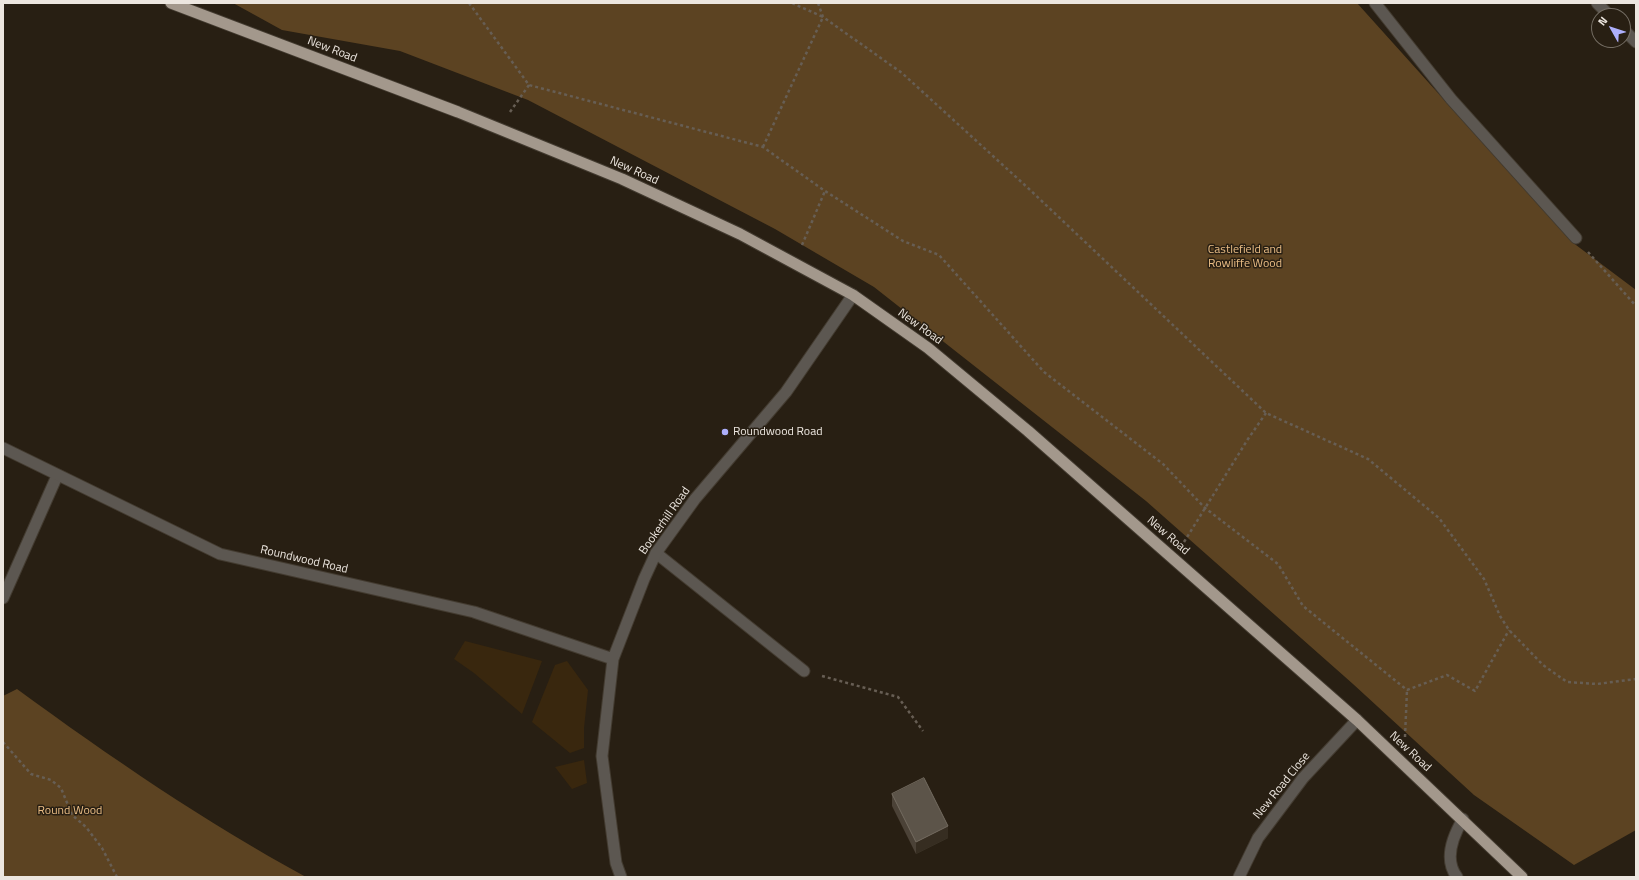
<!DOCTYPE html>
<style>
body{margin:0}
#map{position:relative;width:1639px;height:880px;overflow:hidden;background:#281f13;font-family:"Titillium Web",sans-serif}
canvas{display:block}
.frame{position:absolute;inset:0;border:4px solid #ece6df;pointer-events:none}
.north{position:absolute;left:1591px;top:8px;width:40px;height:40px;box-sizing:border-box;background:#281f13;border:1px solid #766f65;border-radius:50%;rotate:309deg;font-size:11px;font-weight:700;line-height:16px;text-align:center;color:#ece6df}
.north::after{content:'';display:block;margin:auto;width:14px;height:18px;background:#adaffb;clip-path:polygon(50% 0,100% 100%,50% 72%,0 100%)}
</style>
<div id="map">
<canvas width="1639" height="880"></canvas>
<div class="frame"></div>
<div class="north">N</div>
</div>
<script>
const c = document.querySelector('canvas').getContext('2d');
c.lineJoin = 'round';
function fillPath(path, color) {
  c.fillStyle = color;
  c.fill(path, 'evenodd');
}
function trace(path, color, width, dash) {
  c.strokeStyle = color;
  c.lineWidth = width;
  c.lineCap = dash ? 'butt' : 'round';
  c.setLineDash(dash || []);
  c.stroke(path);
}
function drawText(font, color, halo, rows, align = 'center') {
  c.font = font + ' "Titillium Web",sans-serif';
  c.lineWidth = 3;
  c.setLineDash([]);
  c.textBaseline = 'middle';
  c.strokeStyle = halo;
  c.fillStyle = color;
  for (const [text, x, y, turn = 0] of rows) {
    c.save();
    c.translate(x, y);
    c.rotate((+turn || 0) * Math.PI / 180);
    c.textAlign = isNaN(turn) ? turn : align;
    if (halo) c.strokeText(text, 0, 0);
    c.fillText(text, 0, 0);
    c.restore();
  }
}
fillPath(new Path2D(`
 M465,641L542,661L522,714L474,673L454,659Z
 M567,661L588,690L584,728V748L570,753L532,722L555,665Z
 M584,760L587,783L572,789L555,767Z`), '#39270e');
fillPath(new Path2D(`
 M233,3H1357L1572,242L1636,290V830L1574,865L1474,795L1353,684L1146,501L874,287L775,229L528,100L400,51L282,30Z
 M17,689C110,757 205,822 306,877H3V696Z`), '#5c4322');
const service = new Path2D(`
 M1375,3L1451,99L1576,238
 M656,553L804,671
 M3,598L57,476`);
const minor = new Path2D(`
 M1597,3L1610,16
 M1623,29L1636,42
 M3,448L220,554L474,612L613,659
 M621,877L616,863L602,756L613,659L644,579L656,553L695,499L786,392L853,295
 M1239,877L1258,838L1303,778L1357,720
 M1457,877C1443,859 1453,836 1463,819`);
const trunk = new Path2D(`
 M171,3L458,112L622,179L740,234L853,295L928,348L1028,431L1357,720L1522,877`);
trace(service, '#433b30', 13);
trace(minor, '#433b30', 13);
trace(trunk, '#433b30', 13);
trace(new Path2D(`
 M469,3L529,85L763,147L825,191L903,241L939,255L1044,372L1163,464L1205,508L1278,564L1303,606L1407,690L1447,675L1475,691L1509,630
 M818,3L823,17L902,73L1028,188L1266,413L1368,459L1439,518L1484,579L1500,616L1509,630L1543,665L1567,682L1597,684L1636,679
 M510,112L529,85
 M763,147L823,17L792,3
 M802,245L825,191
 M1588,252L1636,306
 M1184,542L1248,439L1266,413
 M822,676L898,697L923,731
 M1405,737L1407,690
 M3,742L31,774L51,780L61,788L72,815L86,827L102,848L117,877`), '#675e54', 2.5, [3, 3]);
trace(service, '#5c5751', 11);
trace(minor, '#5c5751', 11);
trace(trunk, '#a3988c', 11);
fillPath(new Path2D(`
 M892,794L948,838L916,854L892,806Z`), '#4b4237');
fillPath(new Path2D(`
 M948,826V838L916,854V842Z`), '#362d21');
const building = new Path2D(`
 M924,778L948,826L916,842L892,794Z`);
fillPath(building, '#5c5449');
trace(building, '#736b60', 1);
for (const [x, y, r, color] of [
 [725,432,4,"#adaffb"]
]) {
  const dot = new Path2D();
  dot.arc(x, y, r, 0, 2 * Math.PI);
  c.fillStyle = color;
  c.fill(dot);
  trace(dot, '#281f13', 1.5);
}
drawText('12px', '#ece6df', '#281f13', [
 ["New Road",332,50,21],
 ["New Road",634,171,24],
 ["New Road",920,327,36],
 ["Bookerhill Road",665,521,-55],
 ["New Road",1168,536,41],
 ["Roundwood Road",304,560,13],
 ["New Road",1410,752,43],
 ["New Road Close",1282,786,-51]
]);
drawText('12px', '#eabd85', '#281f13', [
 ["Castlefield and",1245,250],
 ["Rowliffe Wood",1245,264],
 ["Round Wood",70,811]
]);
drawText('12px', '#ece6df', '#281f13', [
 ["Roundwood Road",733,432]
], 'left');
</script>
